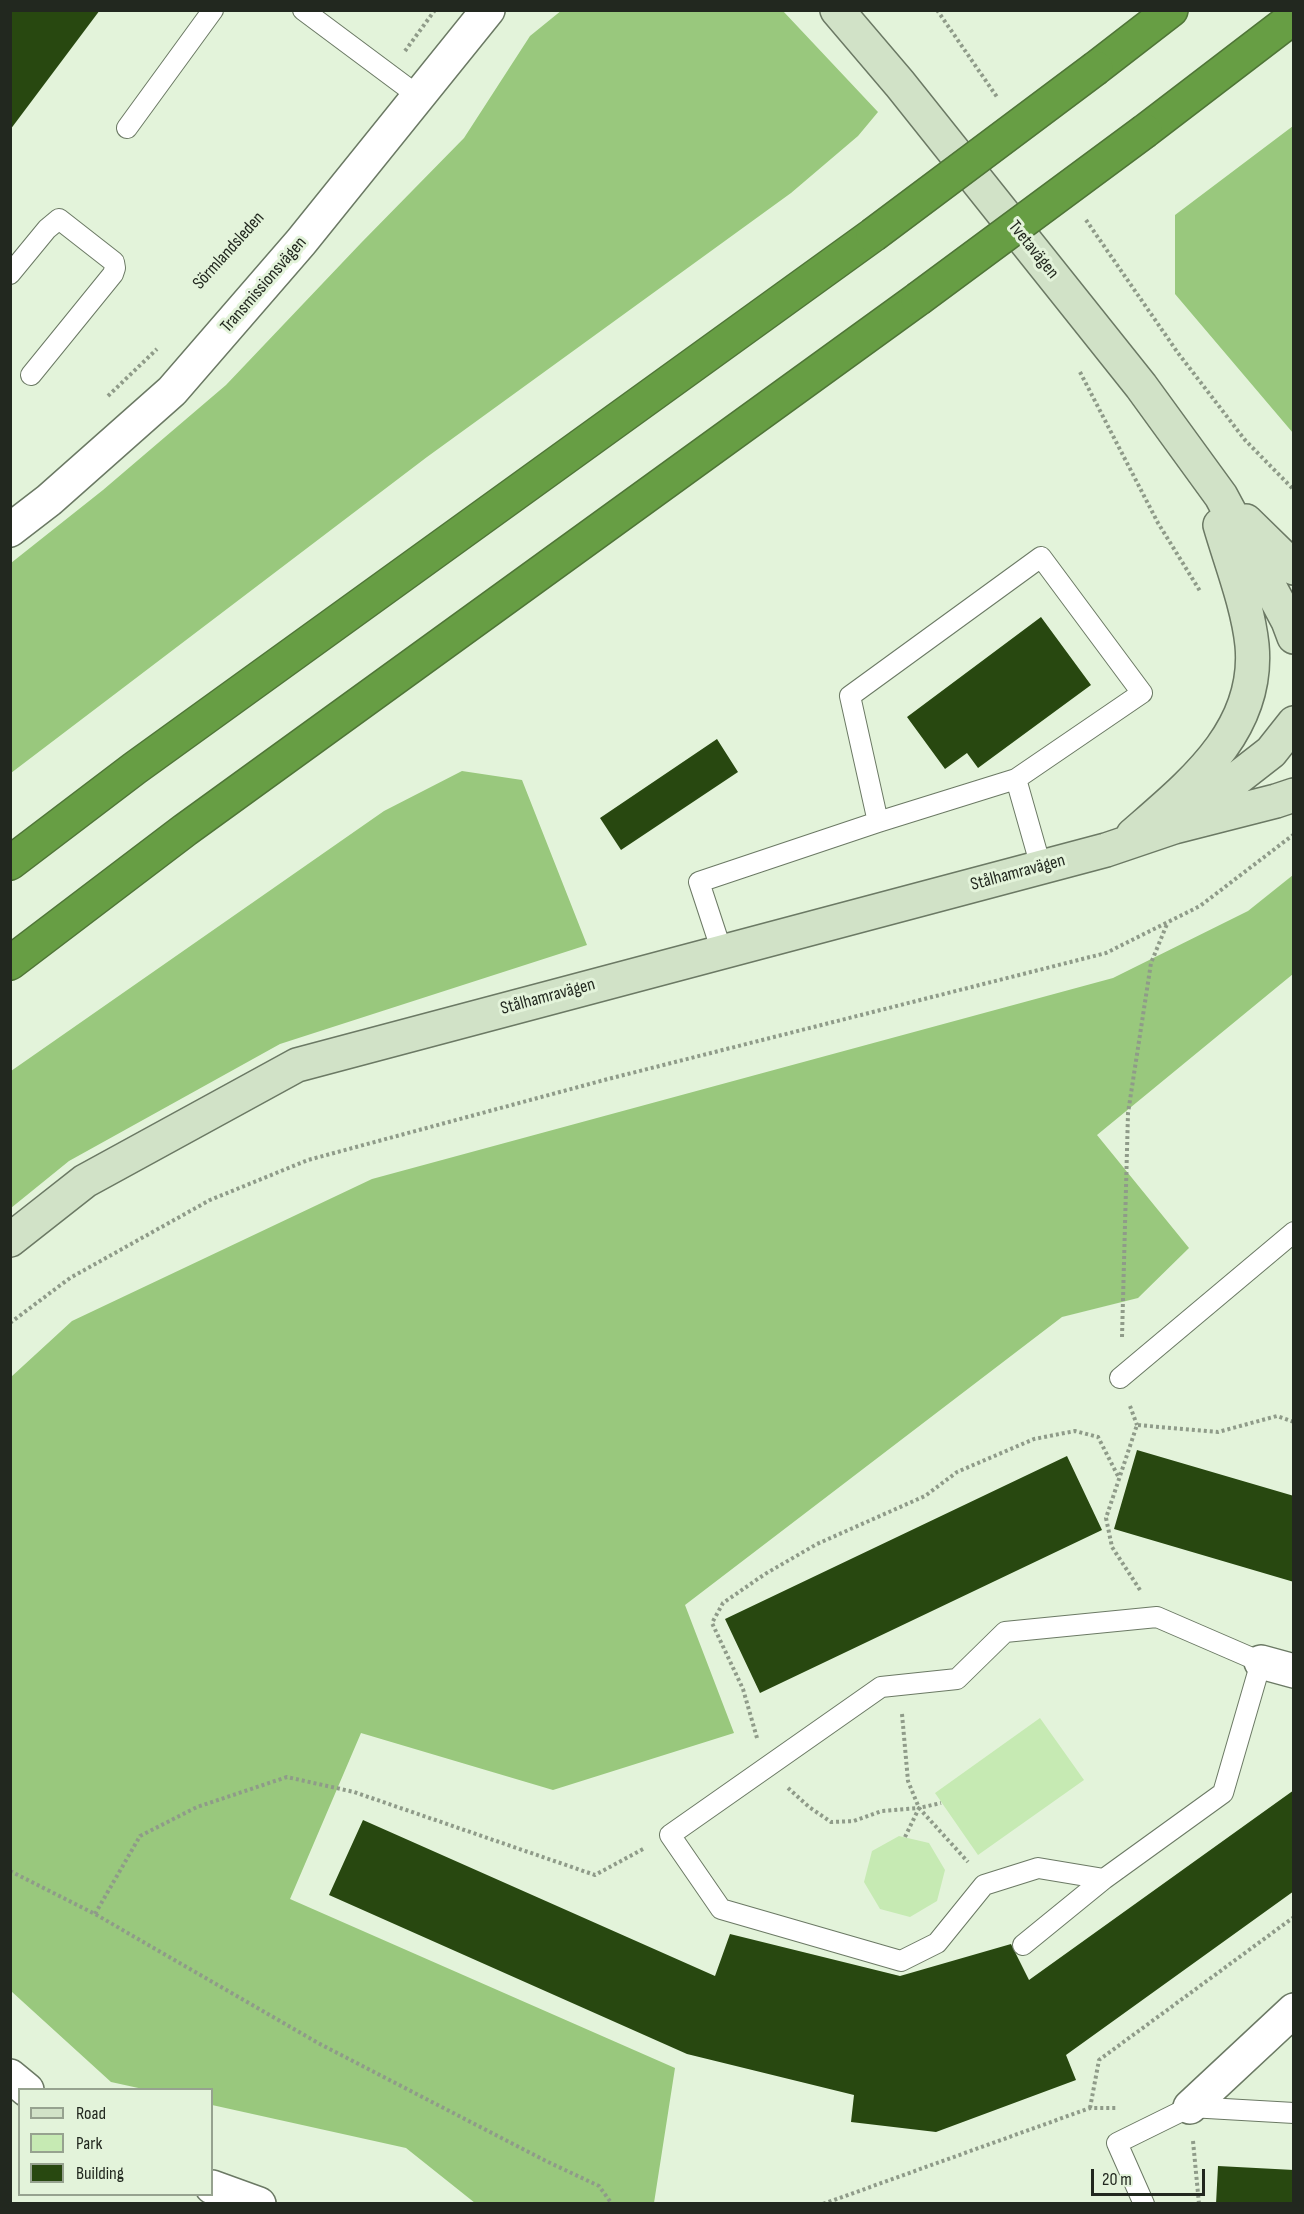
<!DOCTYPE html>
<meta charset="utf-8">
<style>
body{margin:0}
#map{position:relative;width:1304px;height:2214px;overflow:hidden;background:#e3f3da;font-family:"Sofia Sans Condensed",sans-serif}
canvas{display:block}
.frame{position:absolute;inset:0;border:12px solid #22281f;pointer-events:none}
.legend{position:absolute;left:18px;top:2088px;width:195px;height:108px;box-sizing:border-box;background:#e3f3da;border:2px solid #96a28f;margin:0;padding:8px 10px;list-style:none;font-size:18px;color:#22281f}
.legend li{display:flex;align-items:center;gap:12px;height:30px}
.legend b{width:30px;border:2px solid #96a28f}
.scale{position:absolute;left:1091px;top:2169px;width:114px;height:27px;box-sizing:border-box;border:3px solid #22281f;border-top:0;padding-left:8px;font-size:18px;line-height:21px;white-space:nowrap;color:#22281f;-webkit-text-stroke:4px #e3f3da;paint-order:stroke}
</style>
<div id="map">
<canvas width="1304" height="2214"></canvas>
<div class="frame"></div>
<ul class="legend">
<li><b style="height:8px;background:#d1e2c7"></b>Road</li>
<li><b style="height:16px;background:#c6eab3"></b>Park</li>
<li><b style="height:16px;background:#284810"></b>Building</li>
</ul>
<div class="scale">20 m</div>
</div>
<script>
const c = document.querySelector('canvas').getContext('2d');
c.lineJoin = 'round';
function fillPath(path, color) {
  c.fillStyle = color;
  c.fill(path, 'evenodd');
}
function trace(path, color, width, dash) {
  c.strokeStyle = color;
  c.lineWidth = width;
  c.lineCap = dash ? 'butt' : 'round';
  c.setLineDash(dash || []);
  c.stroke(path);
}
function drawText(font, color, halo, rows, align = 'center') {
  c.font = font + ' "Sofia Sans Condensed",sans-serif';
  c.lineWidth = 6;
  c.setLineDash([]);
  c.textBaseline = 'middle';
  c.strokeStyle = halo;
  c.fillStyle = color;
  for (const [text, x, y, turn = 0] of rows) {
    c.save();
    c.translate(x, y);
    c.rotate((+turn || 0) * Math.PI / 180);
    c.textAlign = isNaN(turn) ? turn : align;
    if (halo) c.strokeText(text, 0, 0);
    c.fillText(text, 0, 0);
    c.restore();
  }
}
fillPath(new Path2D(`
 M1040,1718L1084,1780L978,1855L935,1793Z
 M899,1836L929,1843L945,1870L937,1901L910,1917L880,1909L864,1882L872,1851Z`), '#c6eab3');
fillPath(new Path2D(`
 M562,10L783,11L878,112L858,136L791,193L427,457L11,773V563L103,490L226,385L361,243L464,138L530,36Z
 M1293,126V433L1175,294V215Z
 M462,771L522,780L587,945L280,1044L69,1161L11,1208V1071L384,811Z
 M1293,875V974L1097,1135L1189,1248L1138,1298L1062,1317L685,1605L734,1733L553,1790L361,1733L290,1899L675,2068L654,2203H475L406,2148L212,2105V2090L143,2089L111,2082L11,1991V1377L72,1321L372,1179L1113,978L1248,911Z`), '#99c87d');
fillPath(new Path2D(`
 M10,10H100L10,130Z
 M1041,617L1091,685L978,768L967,753L945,769L907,717Z
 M717,739L738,772L621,850L600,818Z
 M1137,1450L1294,1496V1582L1114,1529Z
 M1067,1456L1102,1530L760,1693L725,1619Z
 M1294,1790V1891L1066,2055L1076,2080L936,2132L851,2122L854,2095L687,2054L329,1895L363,1820L715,1976L730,1934L900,1976L1011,1944L1029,1980Z
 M1218,2166L1294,2170V2204H1216Z`), '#284810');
const service = new Path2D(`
 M303,10L417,95
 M127,128L213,10
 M10,274L47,229L59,219L114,262L115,268L113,274L31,375
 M1016,779L1041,867
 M722,952L699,882L878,822L1016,779L1142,693L1041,557L850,696L878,822
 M1120,1378L1294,1232
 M1157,1617L1261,1662L1223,1793L1104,1879L1038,1868L984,1885L937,1943L901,1961L721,1909L670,1835L881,1687L957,1679L1005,1632Z
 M1023,1945L1104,1879
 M1144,2204L1117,2143L1190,2107L1294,2113`);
const minor = new Path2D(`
 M10,530L49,500L172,391L301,242L488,10
 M1261,1662L1294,1671
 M1190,2107L1294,2010`);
const tertiary = new Path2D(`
 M10,2076L27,2090
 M212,2187L259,2204`);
const secondary = new Path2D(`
 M837,10L900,84L1141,386L1221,496L1288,621L1294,637
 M1246,521L1294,568
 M1185,819L1271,752L1294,723
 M1133,835C1190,785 1260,731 1252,645C1248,606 1231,563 1220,525
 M10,1240L85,1181L297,1065L1106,850L1174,827L1276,801L1294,795`);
const motorway = new Path2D(`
 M1096,68L1171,10
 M1145,131L1294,17
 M10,863L135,768L873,235
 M10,963L185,830L918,299`);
trace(service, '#6b7964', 22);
trace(minor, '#6b7964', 36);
trace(tertiary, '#6b7964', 36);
trace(secondary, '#6b7964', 36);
trace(motorway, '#4f7537', 36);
trace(new Path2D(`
 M937,10L997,97
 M405,51L435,10
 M1086,220L1178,353L1245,440L1294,490
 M1080,372L1158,523L1200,591
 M108,396L157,349
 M10,1323L70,1278L210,1200L308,1160L608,1079L1106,953L1200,906L1293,835
 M1122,1337L1128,1113L1151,963L1167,924
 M1130,1406L1137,1425
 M1140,1590L1112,1547L1106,1518L1137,1425L1218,1432L1277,1416L1294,1422
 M902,1714L908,1781L919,1808L968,1862
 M757,1738L743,1689L712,1623L723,1603L765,1574L817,1544L925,1496L957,1472L1034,1439L1075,1431L1098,1437L1119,1478
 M788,1788L809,1807L831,1822L854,1821L882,1811L919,1808
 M905,1837L919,1808L941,1803
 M10,1871L95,1914L318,2043L546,2161L599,2186L612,2204
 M95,1914L140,1836L197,1807L287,1777L354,1792L595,1875L645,1848
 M1090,2108L1099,2060L1294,1917
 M1193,2141L1199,2204
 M823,2204L1090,2108H1118`), '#8f9b89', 4, [3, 3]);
trace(service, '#fff', 20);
trace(minor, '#fff', 33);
trace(tertiary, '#fff', 33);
trace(secondary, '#d1e2c7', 33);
trace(motorway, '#679e44', 33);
const motorwayBridge = new Path2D(`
 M873,235L1096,68
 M918,299L1145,131`);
trace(motorwayBridge, '#4f7537', 36, []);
trace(motorwayBridge, '#679e44', 33);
drawText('18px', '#22281f', '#e3f3da', [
 ["Tvetavägen",1033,250,51],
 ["Sörmlandsleden",229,251,-48],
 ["Transmissionsvägen",264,285,-49],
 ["Stålhamravägen",1018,873,-15],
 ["Stålhamravägen",548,997,-15]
]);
</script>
